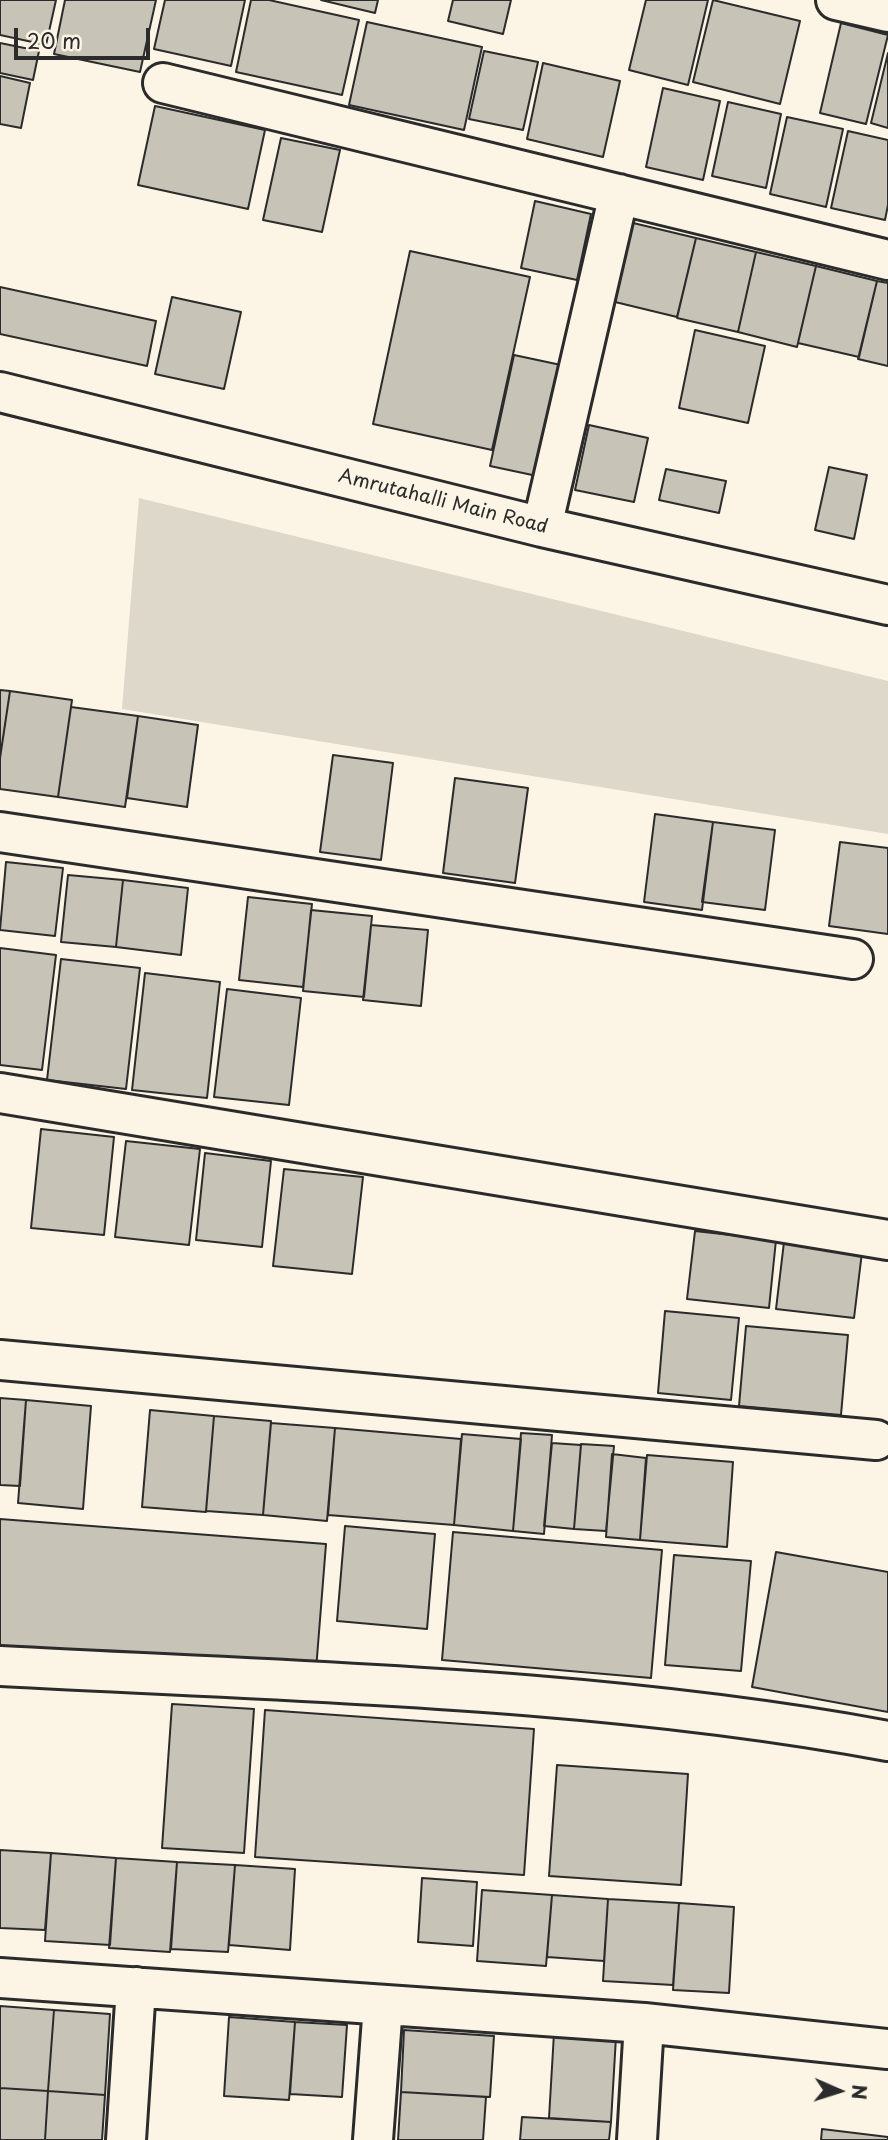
<!DOCTYPE html>
<style>
body{margin:0}
#map{position:relative;width:888px;height:2140px;overflow:hidden;background:#fcf5e5;font-family:"Playpen Sans",sans-serif}
canvas{display:block}
.north{position:absolute;left:804px;top:2056px;width:70px;height:70px;-webkit-text-stroke:5px #fcf5e5;paint-order:stroke;rotate:93deg;font-size:19px;font-weight:700;line-height:28px;text-align:center;color:#2b2b2b}
.north::after{content:'';display:block;margin:auto;width:24px;height:32px;background:#2b2b2b;clip-path:polygon(50% 0,100% 100%,50% 72%,0 100%)}
.scale{position:absolute;left:14px;top:28px;width:136px;height:32px;box-sizing:border-box;border:4px solid #2b2b2b;border-top:0;padding-left:9px;font-size:21px;line-height:24px;white-space:nowrap;color:#2b2b2b;-webkit-text-stroke:5px #fcf5e5;paint-order:stroke}
</style>
<div id="map">
<canvas width="888" height="2140"></canvas>
<div class="north">N</div>
<div class="scale">20 m</div>
</div>
<script>
const c = document.querySelector('canvas').getContext('2d');
c.lineJoin = 'round';
function fillPath(path, color) {
  c.fillStyle = color;
  c.fill(path, 'evenodd');
}
function trace(path, color, width, dash) {
  c.strokeStyle = color;
  c.lineWidth = width;
  c.lineCap = dash ? 'butt' : 'round';
  c.setLineDash(dash || []);
  c.stroke(path);
}
function drawText(font, color, halo, rows, align = 'center') {
  c.font = font + ' "Playpen Sans",sans-serif';
  c.lineWidth = 5;
  c.setLineDash([]);
  c.textBaseline = 'middle';
  c.strokeStyle = halo;
  c.fillStyle = color;
  for (const [text, x, y, turn = 0] of rows) {
    c.save();
    c.translate(x, y);
    c.rotate((+turn || 0) * Math.PI / 180);
    c.textAlign = isNaN(turn) ? turn : align;
    if (halo) c.strokeText(text, 0, 0);
    c.fillText(text, 0, 0);
    c.restore();
  }
}
fillPath(new Path2D(`
 M139,498L888,681V834L122,709Z`), '#ded8ca');
const building = new Path2D(`
 M0,0H56L46,45L0,35Z
 M65,0H156L140,72L54,54Z
 M165,0H245L231,66L154,49Z
 M251,0H269L359,20L342,95L236,72Z
 M321,0H378L375,13Z
 M453,0H511L503,34L448,21Z
 M646,0H708L688,85L629,70Z
 M713,0L800,21L780,104L693,82Z
 M367,22L482,47L464,130L349,105Z
 M841,23L888,35L866,124L820,113Z
 M0,43L39,51L33,80L0,73Z
 M484,51L538,62L523,130L469,119Z
 M888,53V128L871,123Z
 M543,63L620,81L603,157L527,139Z
 M0,76L30,83L21,128L0,124Z
 M663,88L720,101L703,180L646,167Z
 M728,102L781,114L766,188L712,176Z
 M155,106L265,130L248,209L138,185Z
 M787,117L843,129L826,207L770,194Z
 M848,131L888,140V205L885,220L831,208Z
 M281,138L340,150L322,232L263,220Z
 M535,201L591,214L577,280L521,268Z
 M629,222L696,238L677,317L611,301Z
 M696,238L756,252L738,332L677,318Z
 M410,251L530,277L492,450L373,424Z
 M756,252L816,266L797,347L738,332Z
 M816,266L877,281L859,357L798,343Z
 M877,281L888,283V366L858,359Z
 M0,287L156,321L147,366L0,334Z
 M172,297L241,312L224,389L155,374Z
 M695,330L765,346L748,423L679,408Z
 M514,355L561,365L537,476L490,466Z
 M589,425L648,438L634,502L575,490Z
 M829,467L867,475L854,539L815,530Z
 M666,469L726,481L719,513L659,500Z
 M0,690L10,691L0,758Z
 M10,691L72,700L58,797L0,789V758Z
 M71,707L138,716L125,807L58,797Z
 M138,716L198,725L187,807L127,798Z
 M333,755L393,763L381,860L320,852Z
 M455,778L528,788L515,883L443,873Z
 M655,814L713,822L702,910L644,902Z
 M713,822L775,830L765,910L702,902Z
 M840,842L888,848V934L829,926Z
 M6,862L63,868L55,936L0,930Z
 M68,875L123,880L116,947L61,942Z
 M123,880L188,888L181,955L116,947Z
 M248,897L312,904L303,987L239,980Z
 M311,910L372,916L364,997L303,991Z
 M371,925L428,930L421,1006L363,1000Z
 M0,948L56,955L42,1070L0,1065Z
 M61,959L140,968L126,1089L47,1080Z
 M145,973L220,982L207,1098L132,1090Z
 M227,989L301,998L289,1105L214,1097Z
 M41,1129L114,1137L104,1235L31,1228Z
 M126,1141L200,1149L189,1245L115,1237Z
 M205,1153L271,1161L262,1247L196,1240Z
 M284,1169L363,1177L352,1274L273,1266Z
 M695,1231L776,1240L769,1308L687,1299Z
 M784,1242L862,1252L854,1318L776,1309Z
 M665,1311L739,1318L731,1400L658,1393Z
 M746,1326L848,1335L841,1415L739,1406Z
 M0,1398L26,1400L20,1486L0,1485Z
 M26,1400L91,1406L83,1509L18,1503Z
 M150,1410L214,1416L206,1512L142,1507Z
 M214,1416L271,1421L263,1515L206,1511Z
 M271,1423L335,1428L327,1521L263,1515Z
 M335,1428L461,1439L454,1525L328,1515Z
 M521,1433L552,1435L544,1534L513,1531Z
 M462,1434L521,1439L513,1531L454,1525Z
 M552,1443L581,1445L574,1529L544,1526Z
 M581,1444L614,1446L606,1531L574,1529Z
 M612,1454L646,1458L640,1540L606,1537Z
 M647,1455L733,1462L727,1547L640,1540Z
 M0,1519L326,1544L316,1670L0,1646Z
 M345,1526L435,1534L427,1629L337,1621Z
 M453,1532L662,1550L651,1678L442,1660Z
 M776,1552L888,1572V1712L752,1687Z
 M674,1555L751,1561L741,1671L665,1665Z
 M172,1704L254,1709L244,1853L162,1848Z
 M265,1710L534,1729L524,1875L255,1857Z
 M557,1765L688,1774L681,1885L549,1876Z
 M0,1850L51,1853L45,1930L0,1928Z
 M51,1853L116,1858L110,1945L45,1941Z
 M116,1858L177,1862L170,1952L109,1948Z
 M177,1862L235,1865L228,1952L171,1949Z
 M235,1865L295,1869L290,1950L229,1945Z
 M422,1878L477,1882L473,1946L418,1942Z
 M482,1890L552,1895L546,1966L477,1961Z
 M552,1895L608,1899L604,1961L547,1957Z
 M608,1899L679,1903L673,1985L603,1981Z
 M679,1903L734,1907L729,1993L673,1990Z
 M0,2006L54,2010L48,2091L0,2088Z
 M54,2010L110,2014L105,2095L48,2091Z
 M229,2017L295,2022L289,2100L224,2096Z
 M295,2022L347,2025L342,2097L290,2094Z
 M404,2030L494,2036L490,2097L401,2092Z
 M554,2033L616,2037L611,2122L549,2118Z
 M0,2088L48,2091L45,2140H0Z
 M48,2091L105,2095L102,2140H45Z
 M401,2092L486,2097L483,2140H398Z
 M522,2117L611,2122L609,2140H520Z
 M822,2129L888,2137V2140H821Z`);
fillPath(building, '#c8c3b7');
trace(building, '#2b2b2b', 2);
const minor = new Path2D(`
 M836,0L888,12
 M163,83L888,260
 M0,392L542,527L888,605
 M542,527L619,194
 M0,832L853,959
 M0,1093L888,1240
 M0,1360L876,1440
 M0,1666C297,1682 595,1687 888,1741
 M0,1978L644,2023L888,2049
 M126,2140L136,1987
 M373,2140L383,2005
 M637,2140L644,2023`);
trace(minor, '#2b2b2b', 44);
trace(minor, '#fcf5e5', 38);
drawText('19px', '#2b2b2b', '#fcf5e5', [
 ["Amrutahalli Main Road",443,502,14]
]);
</script>
